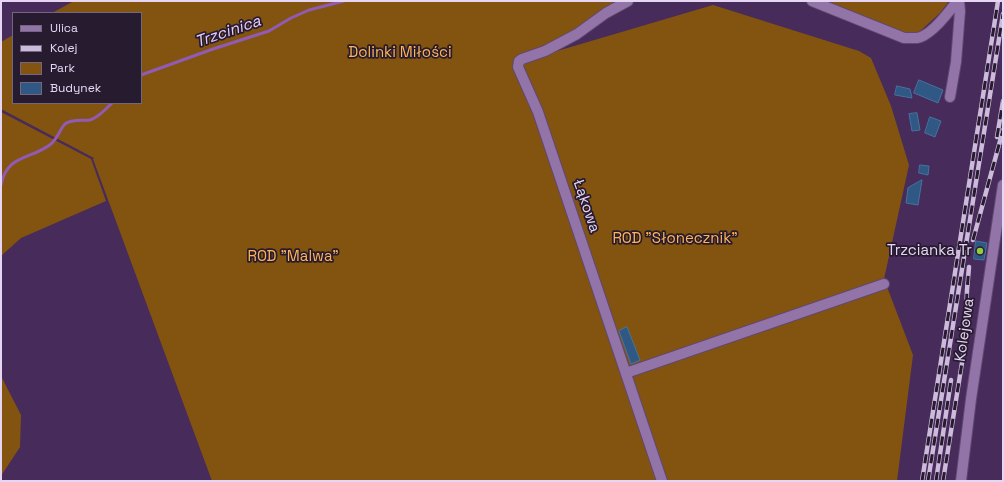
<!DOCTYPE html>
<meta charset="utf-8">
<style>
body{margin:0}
#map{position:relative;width:1004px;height:482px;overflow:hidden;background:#472b5a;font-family:"Space Grotesk",sans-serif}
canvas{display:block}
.frame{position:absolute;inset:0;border:2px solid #e6d6f3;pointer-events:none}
.legend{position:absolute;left:12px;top:12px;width:130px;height:92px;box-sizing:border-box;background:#271b30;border:1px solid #73667e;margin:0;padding:5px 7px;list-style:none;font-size:12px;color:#e6d6f3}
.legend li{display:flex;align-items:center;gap:8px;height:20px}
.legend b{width:20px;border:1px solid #73667e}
</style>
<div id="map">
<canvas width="1004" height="482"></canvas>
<div class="frame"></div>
<ul class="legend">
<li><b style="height:5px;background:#9274a9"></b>Ulica</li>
<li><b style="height:5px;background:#cdbbdb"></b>Kolej</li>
<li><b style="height:11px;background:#83540f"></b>Park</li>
<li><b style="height:11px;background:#2f5984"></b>Budynek</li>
</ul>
</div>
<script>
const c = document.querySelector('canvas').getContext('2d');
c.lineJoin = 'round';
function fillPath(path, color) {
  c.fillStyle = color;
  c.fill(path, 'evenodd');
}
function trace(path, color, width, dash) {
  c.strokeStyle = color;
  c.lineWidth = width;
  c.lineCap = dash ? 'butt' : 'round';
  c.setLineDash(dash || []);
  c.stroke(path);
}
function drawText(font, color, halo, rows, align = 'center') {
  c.font = font + ' "Space Grotesk",sans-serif';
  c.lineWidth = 3.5;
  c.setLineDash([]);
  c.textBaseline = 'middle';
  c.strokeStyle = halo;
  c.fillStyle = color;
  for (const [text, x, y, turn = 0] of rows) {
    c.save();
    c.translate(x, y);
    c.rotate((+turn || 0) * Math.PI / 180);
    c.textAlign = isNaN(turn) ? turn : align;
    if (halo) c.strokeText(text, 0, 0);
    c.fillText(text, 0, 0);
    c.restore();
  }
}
fillPath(new Path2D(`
 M74,1H628L520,62L713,5L859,51L871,58L891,106L909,165L884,279L913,355L897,481H212L93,159L94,158L1,109V42L13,35V103H141V13H52Z
 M823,1H949L940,13L918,33L900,34Z
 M1,112L91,159L106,201L21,238L1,256Z
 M1,376L21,415L20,447L1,476Z`), '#83540f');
trace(new Path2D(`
 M141,75L213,49L269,31L291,18L309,10L344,1
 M1,185C7,154 31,160 51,144C58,138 60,129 65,124C71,119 83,121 90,120C98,118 106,109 112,103`), '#915bb5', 3);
const building = new Path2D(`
 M919,80L943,90L938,103L914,93Z
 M897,86L910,89L912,98L895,95Z
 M917,113L920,130L912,131L909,114Z
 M930,117L941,121L935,137L925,133Z
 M920,165L929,166L928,175L919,173Z
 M922,180L918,205L906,203L908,188Z
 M976,241L987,243L984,260L974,259Z
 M627,327L640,360L631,364L619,331Z`);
fillPath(building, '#2f5984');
trace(building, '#47729e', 1);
const minor = new Path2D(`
 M628,1L606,13L577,34L562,42L545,51L522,59L519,61L518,67L538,112L662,481
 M812,1L904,38C908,38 913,38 917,38C931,36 949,12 957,1
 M950,97L956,62L960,11L959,1
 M626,373L884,284
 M961,481L971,399L1003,185`);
trace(minor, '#614871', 12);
trace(minor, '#9274a9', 10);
const rail = new Path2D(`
 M997,137L1003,101
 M973,240L1003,130
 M922,481L998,1
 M928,481L1003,14
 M936,481L951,380
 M943,481L965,344L967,290L969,267`);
trace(rail, '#cdbbdb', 4.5);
trace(rail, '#271b30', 3, [9]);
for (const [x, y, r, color] of [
 [980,251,4,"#90cd41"]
]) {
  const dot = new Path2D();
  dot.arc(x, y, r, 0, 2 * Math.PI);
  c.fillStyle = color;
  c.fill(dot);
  trace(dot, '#271b30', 1.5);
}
drawText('15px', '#ffb456', '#271b30', [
 ["Dolinki Miłości",400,53],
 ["ROD \"Słonecznik\"",675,239],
 ["ROD \"Malwa\"",293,257]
]);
drawText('15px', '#e6d6f3', '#271b30', [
 ["Łąkowa",586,206,71],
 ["Kolejowa",965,330,-82]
]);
drawText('15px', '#e6d6f3', '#271b30', [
 ["Trzcianka Tr",972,251]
], 'right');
drawText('italic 16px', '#e8cdfc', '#271b30', [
 ["Trzcinica",228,32,-19]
]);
</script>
